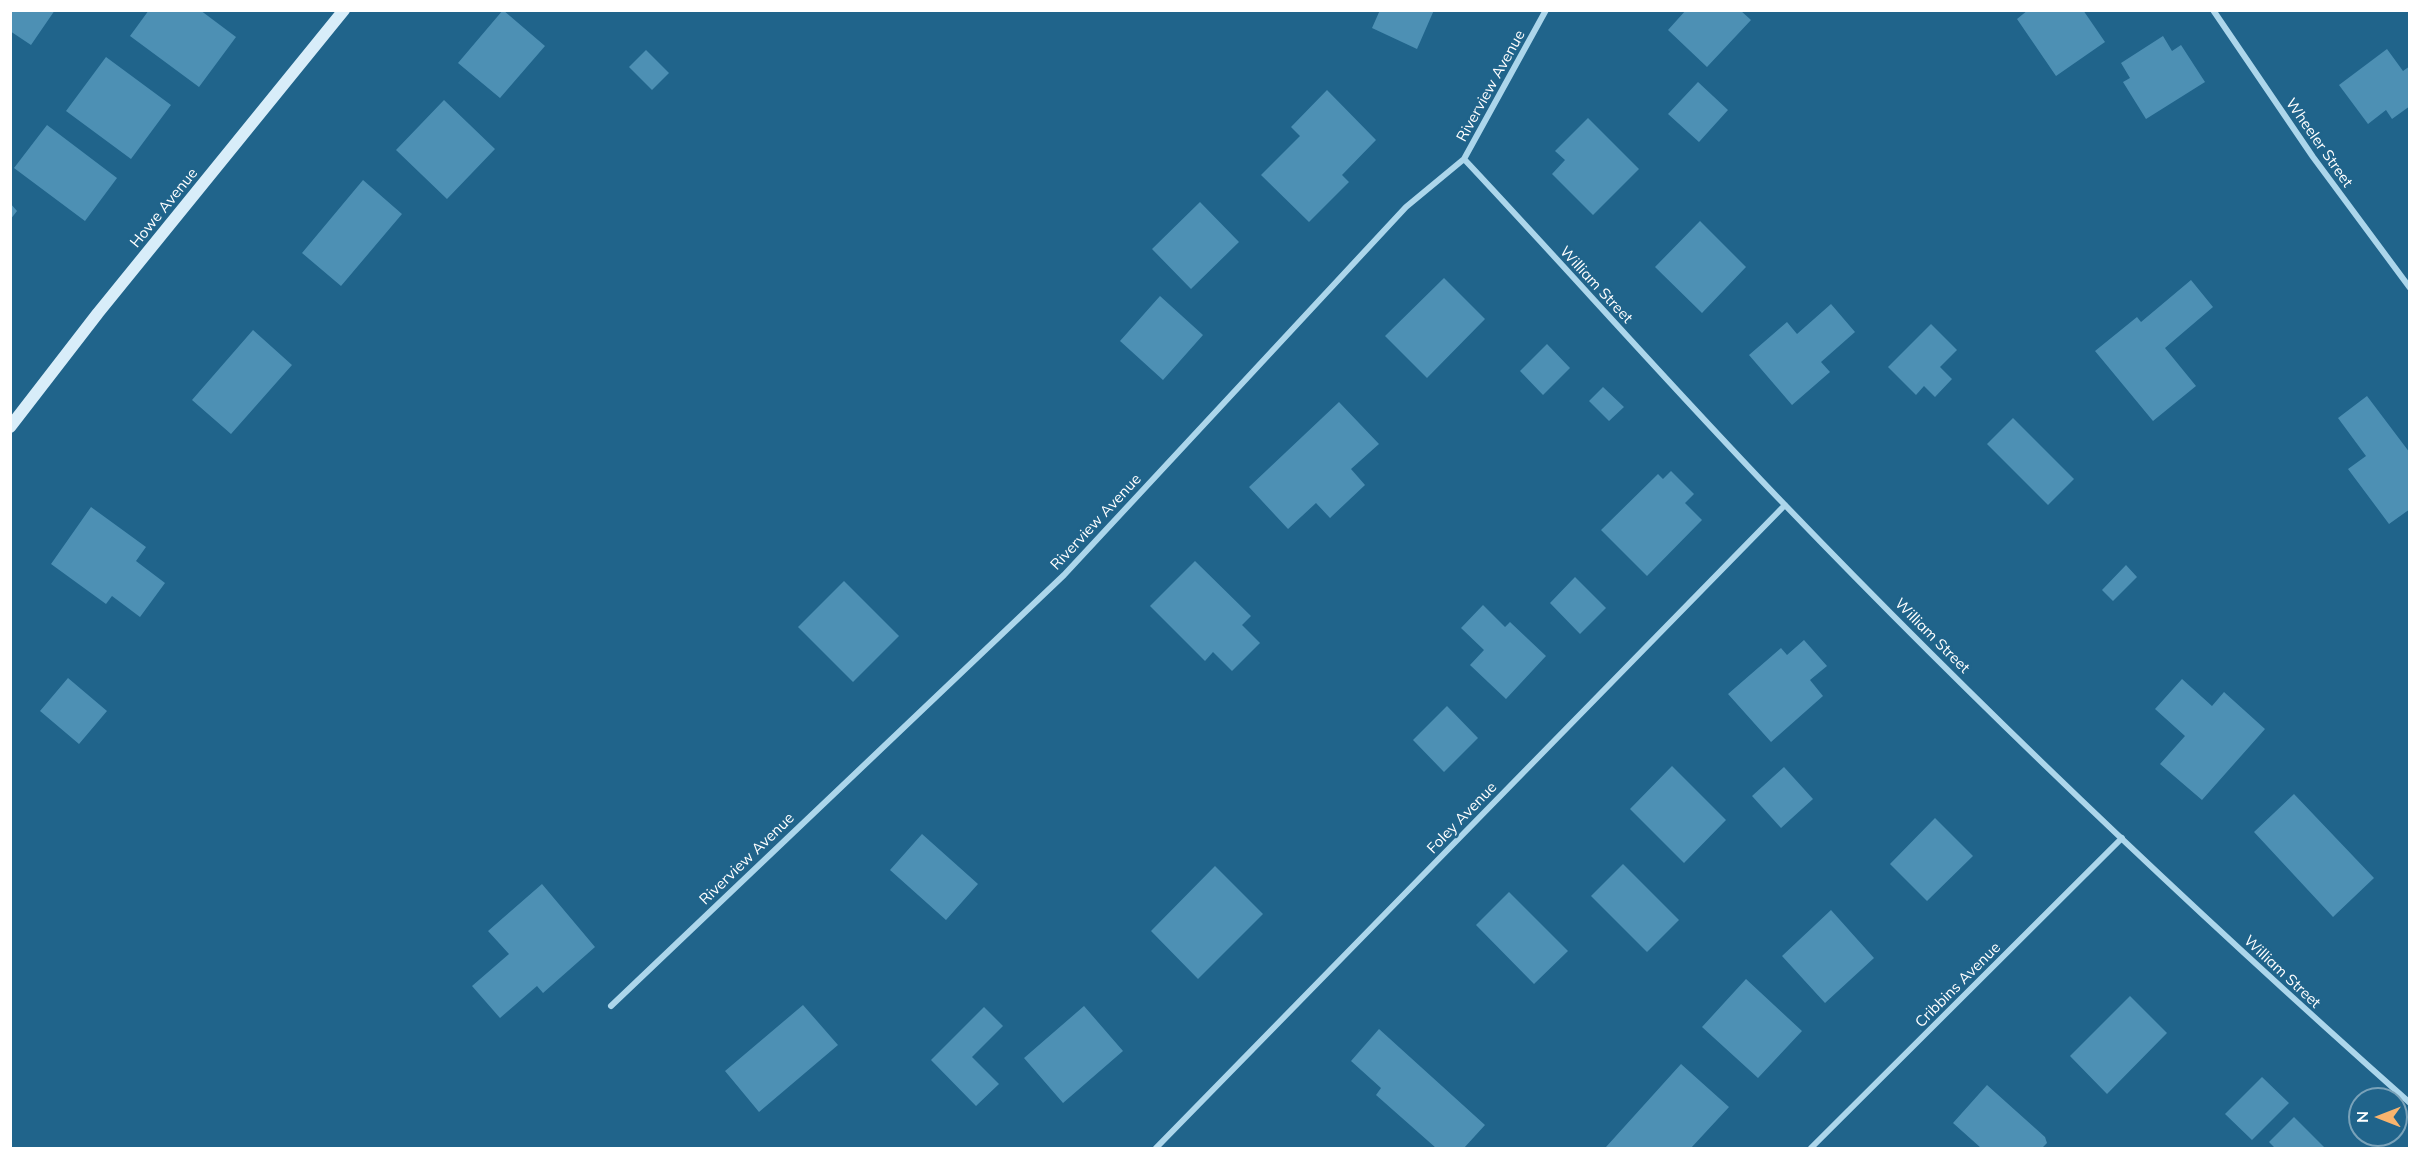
<!DOCTYPE html>
<style>
body{margin:0}
#map{position:relative;width:2420px;height:1159px;overflow:hidden;background:#20648b;font-family:Mulish,sans-serif}
canvas{display:block}
.frame{position:absolute;inset:0;border:12px solid #fff;pointer-events:none}
.north{position:absolute;left:2348px;top:1087px;width:60px;height:60px;box-sizing:border-box;background:#20648b;border:2px solid #79a2b9;border-radius:50%;rotate:270deg;font-size:16px;font-weight:700;line-height:24px;text-align:center;color:#fff}
.north::after{content:'';display:block;margin:auto;width:21px;height:27px;background:#f9b46d;clip-path:polygon(50% 0,100% 100%,50% 72%,0 100%)}
</style>
<div id="map">
<canvas width="2420" height="1159"></canvas>
<div class="frame"></div>
<div class="north">N</div>
</div>
<script>
const c = document.querySelector('canvas').getContext('2d');
c.lineJoin = 'round';
function fillPath(path, color) {
  c.fillStyle = color;
  c.fill(path, 'evenodd');
}
function trace(path, color, width, dash) {
  c.strokeStyle = color;
  c.lineWidth = width;
  c.lineCap = dash ? 'butt' : 'round';
  c.setLineDash(dash || []);
  c.stroke(path);
}
function drawText(font, color, halo, rows, align = 'center') {
  c.font = font + ' Mulish,sans-serif';
  c.lineWidth = 5;
  c.setLineDash([]);
  c.textBaseline = 'middle';
  c.strokeStyle = halo;
  c.fillStyle = color;
  for (const [text, x, y, turn = 0] of rows) {
    c.save();
    c.translate(x, y);
    c.rotate((+turn || 0) * Math.PI / 180);
    c.textAlign = isNaN(turn) ? turn : align;
    if (halo) c.strokeText(text, 0, 0);
    c.fillText(text, 0, 0);
    c.restore();
  }
}
fillPath(new Path2D(`
 M10,10H55L31,45L10,31Z
 M149,10H200L236,37L199,87L130,36Z
 M503,10L545,46L500,98L458,63Z
 M1380,10H1434L1417,49L1372,28Z
 M1686,10H1740L1751,20L1707,67L1668,30Z
 M2028,10H2083L2105,42L2056,76L2017,19Z
 M2163,36L2172,51L2181,45L2205,82L2146,119L2123,82L2130,78L2121,63Z
 M2387,49L2403,71L2410,66V106L2392,119L2386,110L2368,124L2339,85Z
 M646,50L669,73L652,90L629,67Z
 M106,57L171,105L131,159L66,111Z
 M1698,82L1728,110L1699,142L1668,114Z
 M1327,90L1376,140L1342,175L1349,182L1309,222L1261,175L1300,136L1291,127Z
 M444,100L495,149L447,199L396,150Z
 M1588,118L1639,169L1593,215L1552,174L1565,160L1555,151Z
 M47,125L117,178L85,221L14,168Z
 M363,180L402,214L341,286L302,253Z
 M1200,202L1239,242L1191,289L1152,249Z
 M10,203L17,211L10,220Z
 M1700,221L1746,267L1702,313L1655,267Z
 M1444,278L1485,319L1427,378L1385,336Z
 M2191,280L2213,307L2165,348L2196,386L2153,421L2095,351L2137,317L2141,322Z
 M1160,296L1203,335L1163,380L1120,341Z
 M1831,304L1855,332L1821,362L1830,372L1792,405L1749,355L1787,322L1797,334Z
 M1931,324L1957,350L1940,367L1952,379L1935,397L1924,386L1916,395L1888,367Z
 M253,330L292,365L231,434L192,400Z
 M1547,344L1570,368L1543,395L1520,371Z
 M1603,387L1624,407L1609,421L1589,401Z
 M2367,396L2410,453V509L2389,524L2348,469L2366,456L2338,418Z
 M1339,402L1379,444L1351,469L1365,485L1330,518L1316,503L1288,529L1249,487Z
 M2013,418L2074,479L2048,505L1987,444Z
 M1671,471L1694,494L1685,503L1702,520L1647,576L1601,530L1658,474L1663,479Z
 M91,507L146,547L136,561L165,583L140,617L112,596L106,604L51,564Z
 M1195,561L1251,616L1242,625L1260,643L1232,671L1213,652L1205,661L1150,606Z
 M2126,565L2137,577L2113,601L2102,590Z
 M1575,577L1606,608L1580,634L1550,603Z
 M844,581L899,636L853,682L798,627Z
 M1483,605L1505,627L1510,622L1546,656L1506,699L1470,665L1484,650L1461,628Z
 M1804,640L1827,666L1810,680L1823,696L1771,742L1728,694L1781,648L1787,655Z
 M68,678L107,711L79,744L40,711Z
 M2182,679L2212,706L2224,692L2265,729L2202,800L2160,764L2185,736L2155,709Z
 M1447,706L1478,738L1444,772L1413,740Z
 M1672,766L1726,820L1684,863L1630,809Z
 M1784,767L1813,799L1781,828L1752,796Z
 M2294,794L2374,878L2333,917L2254,832Z
 M1935,818L1973,856L1927,901L1890,864Z
 M922,834L978,884L946,920L890,870Z
 M1623,864L1679,920L1647,952L1591,896Z
 M1215,866L1263,914L1198,979L1151,931Z
 M542,884L595,947L543,993L537,986L500,1018L472,986L509,954L488,931Z
 M1509,892L1568,951L1534,984L1476,925Z
 M1831,910L1874,958L1825,1003L1782,956Z
 M1746,979L1802,1031L1758,1078L1702,1027Z
 M2130,996L2167,1033L2107,1094L2070,1056Z
 M803,1005L838,1045L759,1112L725,1071Z
 M1084,1006L1123,1051L1063,1103L1024,1058Z
 M984,1007L1003,1026L972,1057L999,1084L976,1106L931,1060Z
 M1379,1029L1485,1125L1464,1148H1436L1376,1095L1381,1088L1351,1061Z
 M1681,1064L1729,1107L1691,1148H1608L1606,1147Z
 M2262,1077L2289,1103L2252,1140L2225,1114Z
 M1987,1085L2045,1137L2047,1143L2042,1148H1981L1953,1123Z
 M2294,1117L2325,1148H2275L2269,1142Z`), '#4d90b4');
trace(new Path2D(`
 M2213,10L2313,157L2410,288
 M1464,159C1571,273 1675,391 1784,504C1984,712 2194,911 2410,1103
 M611,1006L1064,575L1406,207L1464,159L1546,10
 M1156,1148L1785,505
 M1811,1148L2122,838`), '#acd6eb', 6);
trace(new Path2D(`
 M10,427L98,313L344,10`), '#d8edf9', 12);
drawText('15px', '#fff', '#20648b', [
 ["Riverview Avenue",1491,86,-61],
 ["Wheeler Street",2319,143,55],
 ["Howe Avenue",164,208,-51],
 ["William Street",1596,285,47],
 ["Riverview Avenue",1096,522,-47],
 ["William Street",1932,636,45],
 ["Foley Avenue",1462,818,-46],
 ["Riverview Avenue",747,859,-44],
 ["William Street",2282,972,43],
 ["Cribbins Avenue",1958,985,-45]
]);
</script>
